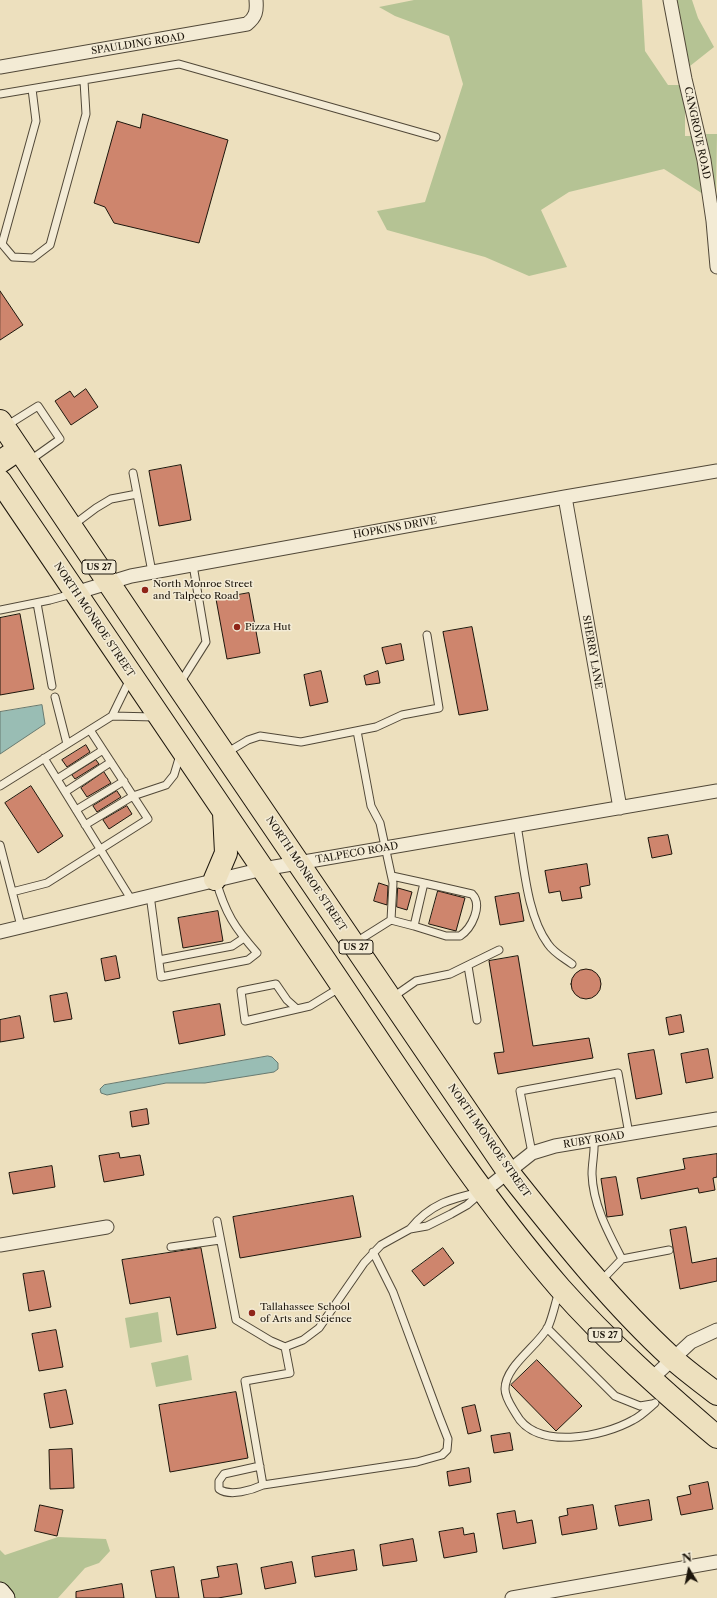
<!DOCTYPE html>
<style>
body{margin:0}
#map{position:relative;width:717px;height:1598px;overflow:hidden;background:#ede0be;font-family:"Libre Caslon Text",serif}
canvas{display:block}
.north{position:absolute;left:669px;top:1550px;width:40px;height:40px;-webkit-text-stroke:3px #f3ebd5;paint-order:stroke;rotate:350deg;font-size:11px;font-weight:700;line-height:16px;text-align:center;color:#1d160c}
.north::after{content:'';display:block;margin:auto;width:14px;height:18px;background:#1d160c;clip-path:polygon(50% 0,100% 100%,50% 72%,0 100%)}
</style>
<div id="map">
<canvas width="717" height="1598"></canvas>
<div class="north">N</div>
</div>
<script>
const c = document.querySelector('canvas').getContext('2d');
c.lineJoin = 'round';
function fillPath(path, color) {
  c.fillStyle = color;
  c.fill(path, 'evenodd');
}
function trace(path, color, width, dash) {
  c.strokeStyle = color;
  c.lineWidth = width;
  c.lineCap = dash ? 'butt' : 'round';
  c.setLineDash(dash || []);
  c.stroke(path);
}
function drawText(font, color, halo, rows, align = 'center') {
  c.font = font + ' "Libre Caslon Text",serif';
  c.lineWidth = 3;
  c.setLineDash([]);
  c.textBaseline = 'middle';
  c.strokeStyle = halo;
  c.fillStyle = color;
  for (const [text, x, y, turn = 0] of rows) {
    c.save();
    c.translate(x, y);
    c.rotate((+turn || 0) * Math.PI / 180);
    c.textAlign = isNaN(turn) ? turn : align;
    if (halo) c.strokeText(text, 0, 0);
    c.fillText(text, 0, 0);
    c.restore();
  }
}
fillPath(new Path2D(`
 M414,0H642L645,51L668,85H680L685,103V136H692L703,194L664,169L569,192L541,210L567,267L529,276L485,257L387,230L377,211L425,202L463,84L449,36L395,16L379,7Z
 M676,0H692L698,18L714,47L690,66Z
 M706,134H717L716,195Z
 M158,1312L162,1342L130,1348L125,1318Z
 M188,1355L192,1380L156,1387L151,1363Z
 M58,1537L106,1539L110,1551L99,1563L85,1568L58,1598H14L0,1581V1550L5,1555Z`), '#b5c394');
const water = new Path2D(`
 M42,705L45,724L0,754V712Z
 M268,1056L272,1057L278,1063V1069L274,1072L205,1083H166L107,1095L101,1093L100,1089L104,1085Z`);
fillPath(water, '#99bdb4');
trace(water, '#677a71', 1);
const building = new Path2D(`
 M143,114L228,140L199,243L114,223L105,207L94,203L117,121L140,128Z
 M0,291L23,325L0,340Z
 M86,389L98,407L71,425L55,401L70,391L74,397Z
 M181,465L191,520L159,526L149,471Z
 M249,593L260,653L227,659L216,599Z
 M20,614L34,689L0,695V618Z
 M472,627L488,710L459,715L443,632Z
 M401,644L404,660L386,664L382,648Z
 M321,671L328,702L310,706L304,675Z
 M378,671L380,683L366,685L364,676Z
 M86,745L90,752L67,767L62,760Z
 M96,760L99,764L75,779L72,775Z
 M104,772L111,783L87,797L81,788Z
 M31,786L63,836L38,853L5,803Z
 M117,791L121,797L97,812L93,806Z
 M127,806L132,814L109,829L103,820Z
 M668,835L672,854L652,858L648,838Z
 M587,864L590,885L580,887L582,898L562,901L560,891L549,893L545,871Z
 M379,883L388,886L387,905L374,901Z
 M398,888L412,892L407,910L397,907Z
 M438,891L465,898L456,931L429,924Z
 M519,893L524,921L500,925L495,897Z
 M218,911L223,941L183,948L178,918Z
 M116,956L120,978L105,981L101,959Z
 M518,956L533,1046L589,1038L593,1058L498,1074L494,1053L504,1052L489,961Z
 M571 984a15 15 0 1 1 30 0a15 15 0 1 1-30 0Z
 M67,993L72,1019L54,1022L50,996Z
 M220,1004L225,1035L179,1044L173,1012Z
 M681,1015L684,1032L669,1035L666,1018Z
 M20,1016L24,1038L0,1042V1020Z
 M708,1049L713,1078L686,1083L681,1054Z
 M654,1050L662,1094L636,1099L628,1054Z
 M147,1109L149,1124L132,1127L130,1112Z
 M119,1153L120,1158L140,1155L144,1175L104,1182L99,1156Z
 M717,1154V1177L713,1178L715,1190L699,1193L698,1188L641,1199L637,1178L685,1169L683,1159Z
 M52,1166L55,1187L13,1194L9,1173Z
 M616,1177L623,1215L607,1217L601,1179Z
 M353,1196L361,1237L240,1258L233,1217Z
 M686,1227L692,1263L717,1258V1281L680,1289L670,1230Z
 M201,1248L216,1328L177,1335L170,1297L130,1304L122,1260Z
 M443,1248L454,1263L424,1286L412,1271Z
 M44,1271L51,1307L29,1311L23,1274Z
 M56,1330L63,1367L39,1371L32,1334Z
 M537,1360L582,1406L556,1431L511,1385Z
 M66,1390L73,1424L50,1428L44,1394Z
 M236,1392L248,1458L170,1472L159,1405Z
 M475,1405L481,1431L468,1434L462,1408Z
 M510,1433L513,1450L494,1453L491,1436Z
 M72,1449L74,1488L50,1489L49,1450Z
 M469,1468L471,1482L449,1486L447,1472Z
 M708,1482L713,1509L681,1515L677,1497L691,1494L689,1486Z
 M649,1500L652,1520L619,1526L615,1506Z
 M40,1505L63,1510L57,1536L35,1531Z
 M593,1505L597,1529L562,1535L559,1517L568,1515L567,1509Z
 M515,1511L517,1523L532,1520L536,1543L503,1549L497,1514Z
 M463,1528L464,1535L474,1533L477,1552L444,1558L439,1532Z
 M413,1539L417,1561L383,1566L380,1545Z
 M354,1550L357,1570L315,1577L312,1557Z
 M292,1562L296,1583L265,1589L261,1568Z
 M237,1564L242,1594L218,1598H204L201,1580L219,1577L217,1567Z
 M174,1567L179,1598H156L151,1571Z
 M122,1584L124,1598H76V1592Z`);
fillPath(building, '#ce856d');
trace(building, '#1d160c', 1);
const lane = new Path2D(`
 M32,89L36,121L2,244L13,257L33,258L50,245L86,114L84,81
 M0,94L179,64L436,137
 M6,426L38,406L60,439L29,461
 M133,473L152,572
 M72,526L96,508L111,499L137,494
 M37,603L52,686
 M0,610L50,600L72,594
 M180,683L206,642L193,565
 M55,697L67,744
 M112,716L130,679
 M357,731L371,806L380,823L391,874L393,883L391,920
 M226,753L248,740L260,736L301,742L376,727L402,715L439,708L427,635
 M44,758L131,899
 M57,779L103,750
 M0,786L112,716L155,717
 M65,792L111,762
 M76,810L124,781
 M85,825L133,796L166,785L174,775L180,755
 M517,826C524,862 526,914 548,944C554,953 564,958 572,964
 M0,845L21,926
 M12,892L47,883L148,819L90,730
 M150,895L161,977L248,960L257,953C235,928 225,913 216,880
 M414,926L446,936H460C472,928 483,905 472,894L424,883
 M356,942L391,920L414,926L424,883L392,876
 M159,960L232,946L244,938
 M468,966L477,1020
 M393,997L416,981L450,974L499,950
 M297,1009L287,1000L276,984L241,991L245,1021L310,1006L341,987
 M594,1140C595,1152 592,1162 592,1174C593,1205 608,1232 622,1259
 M532,1153L520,1091L618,1073L629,1134
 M217,1221L236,1320L271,1341L285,1347L303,1340L319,1328L364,1263L381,1245L410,1229L427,1226L451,1214L467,1205L482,1192
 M410,1229C430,1204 450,1199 480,1192
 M171,1247L220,1240
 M600,1282L622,1259L669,1250
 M559,1292C555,1303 553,1316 548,1327C538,1346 505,1366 505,1389C505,1398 512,1407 516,1414C536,1451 603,1437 633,1420C641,1416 648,1409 655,1403
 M547,1328L615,1396L640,1406L652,1404
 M260,1466L224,1474L219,1481V1489C230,1497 252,1490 263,1485L417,1462L442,1455L447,1450L448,1439L439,1416L393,1292L373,1252
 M263,1485L245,1381L290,1373L285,1347`);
const street = new Path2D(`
 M670,0L685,79L704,160L713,221L717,267
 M0,67L247,24C256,17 257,11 256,0
 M565,497L620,808
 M75,593L131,576L565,497L717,471
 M0,932L263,869L717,791
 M484,1191L532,1153L555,1146L717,1119
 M0,1245L107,1227
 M650,1380L691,1342L717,1330
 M512,1598L717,1562`);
const secondary = new Path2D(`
 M0,1592L5,1598`);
const highway = new Path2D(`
 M0,421L178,686L509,1173C560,1237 611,1302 672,1358C686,1371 702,1382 717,1394
 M0,462L19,449
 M0,481C103,634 207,787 311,940C391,1057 467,1180 560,1288C608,1342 662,1390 717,1437
 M215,879L226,853L224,813`);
trace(lane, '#514838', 9);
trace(street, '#514838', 15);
trace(secondary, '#1d160c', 21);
trace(highway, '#1d160c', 24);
trace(lane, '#f3ebd5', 7);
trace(street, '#f3ebd5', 13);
trace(secondary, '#f3ebd5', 19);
trace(highway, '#ede0be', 22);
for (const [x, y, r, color] of [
 [145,590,4,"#8f2418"],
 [237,627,4,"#8f2418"],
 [252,1313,4,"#8f2418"]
]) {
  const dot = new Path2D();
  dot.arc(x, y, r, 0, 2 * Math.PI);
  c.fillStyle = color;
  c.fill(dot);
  trace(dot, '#f3ebd5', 1.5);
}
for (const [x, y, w] of [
 [99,567,34],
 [356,947,34],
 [605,1335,34]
]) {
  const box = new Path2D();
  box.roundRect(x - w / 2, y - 7, w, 14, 3);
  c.fillStyle = '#f3ebd5';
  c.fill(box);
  trace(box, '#1d160c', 1);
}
drawText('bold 9px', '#1d160c', null, [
 ["US 27",99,567],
 ["US 27",356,947],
 ["US 27",605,1335]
]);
drawText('10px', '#1d160c', '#f3ebd5', [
 ["SPAULDING ROAD",138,44,-9],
 ["CANGROVE ROAD",697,133,78],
 ["HOPKINS DRIVE",395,528,-10],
 ["NORTH MONROE STREET",94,620,56],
 ["SHERRY LANE",592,652,80],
 ["TALPECO ROAD",357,853,-10],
 ["NORTH MONROE STREET",306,874,56],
 ["RUBY ROAD",594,1140,-9],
 ["NORTH MONROE STREET",489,1141,55]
]);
drawText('10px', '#1d160c', '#f3ebd5', [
 ["North Monroe Street",153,584],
 ["and Talpeco Road",153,596],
 ["Pizza Hut",245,627],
 ["Tallahassee School",260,1307],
 ["of Arts and Science",260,1319]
], 'left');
</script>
